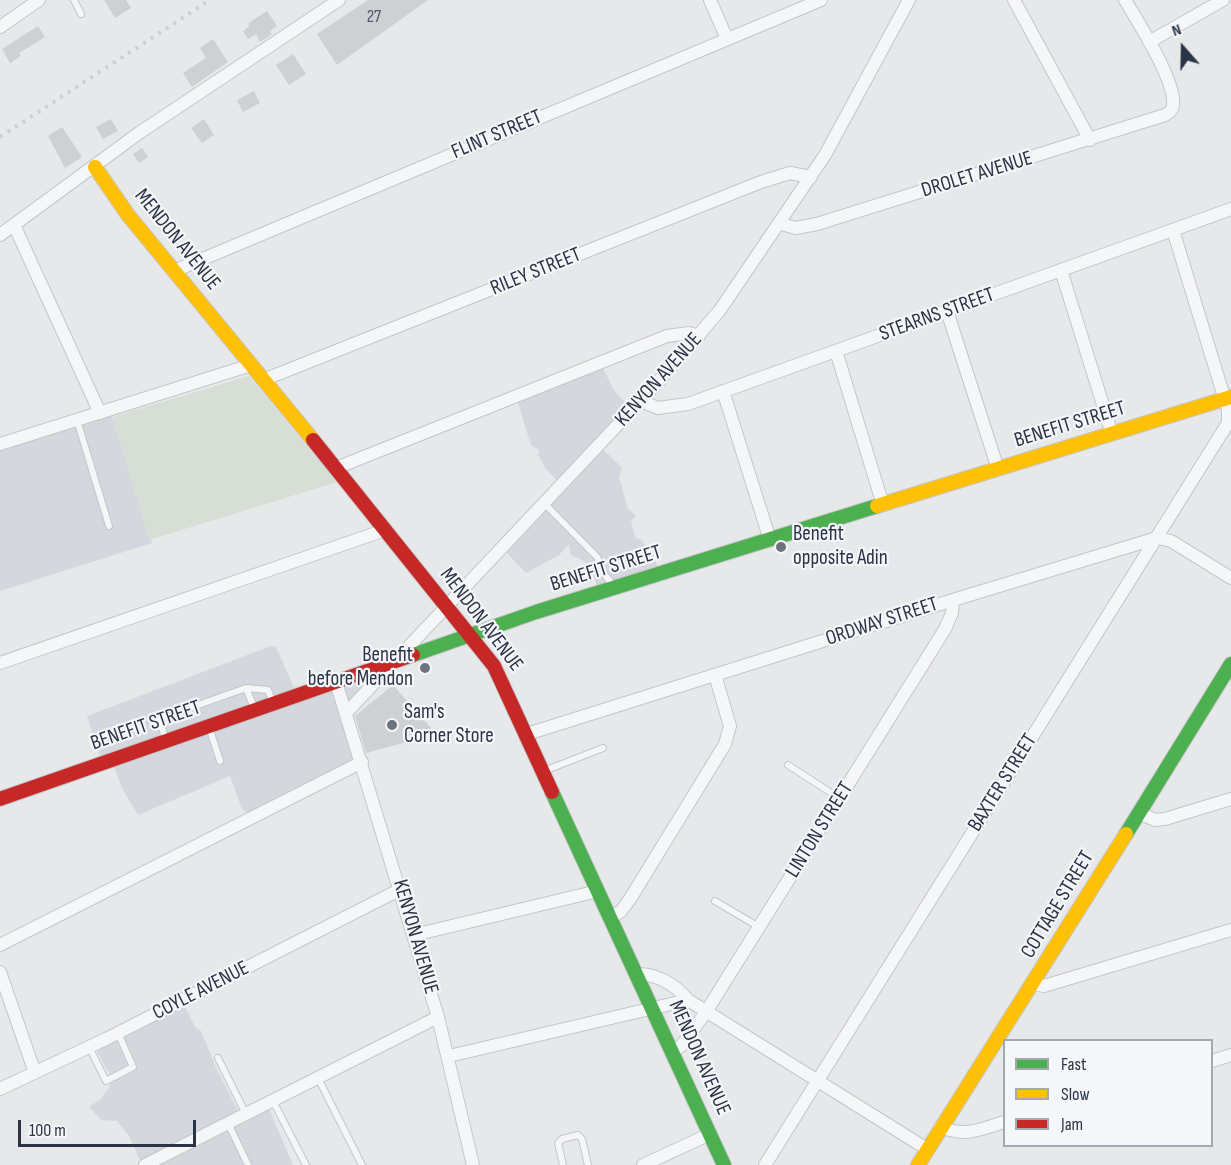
<!DOCTYPE html>
<style>
body{margin:0}
#map{position:relative;width:1231px;height:1165px;overflow:hidden;background:#e6e8ea;font-family:"Sofia Sans Condensed",sans-serif}
canvas{display:block}
.legend{position:absolute;left:1003px;top:1039px;width:210px;height:108px;box-sizing:border-box;background:#f4f6f9;border:2px solid #a4a8b1;margin:0;padding:8px 10px;list-style:none;font-size:18px;color:#2b3445}
.legend li{display:flex;align-items:center;gap:12px;height:30px}
.legend b{width:30px;border:2px solid #a4a8b1}
.north{position:absolute;left:1153px;top:18px;width:60px;height:60px;-webkit-text-stroke:4px #f4f6f9;paint-order:stroke;rotate:340deg;font-size:16px;font-weight:700;line-height:24px;text-align:center;color:#2b3445}
.north::after{content:'';display:block;margin:auto;width:21px;height:27px;background:#2b3445;clip-path:polygon(50% 0,100% 100%,50% 72%,0 100%)}
.scale{position:absolute;left:18px;top:1120px;width:178px;height:27px;box-sizing:border-box;border:3px solid #2b3445;border-top:0;padding-left:8px;font-size:18px;line-height:21px;white-space:nowrap;color:#2b3445;-webkit-text-stroke:4px #f4f6f9;paint-order:stroke}
</style>
<div id="map">
<canvas width="1231" height="1165"></canvas>
<ul class="legend">
<li><b style="height:8px;background:#4caf50"></b>Fast</li>
<li><b style="height:8px;background:#ffc107"></b>Slow</li>
<li><b style="height:8px;background:#c62828"></b>Jam</li>
</ul>
<div class="north">N</div>
<div class="scale">100 m</div>
</div>
<script>
const c = document.querySelector('canvas').getContext('2d');
c.lineJoin = 'round';
function fillPath(path, color) {
  c.fillStyle = color;
  c.fill(path, 'evenodd');
}
function trace(path, color, width, dash) {
  c.strokeStyle = color;
  c.lineWidth = width;
  c.lineCap = dash ? 'butt' : 'round';
  c.setLineDash(dash || []);
  c.stroke(path);
}
function drawText(font, color, halo, rows, align = 'center') {
  c.font = font + ' "Sofia Sans Condensed",sans-serif';
  c.lineWidth = 4.5;
  c.setLineDash([]);
  c.textBaseline = 'middle';
  c.strokeStyle = halo;
  c.fillStyle = color;
  for (const [text, x, y, turn = 0] of rows) {
    c.save();
    c.translate(x, y);
    c.rotate((+turn || 0) * Math.PI / 180);
    c.textAlign = isNaN(turn) ? turn : align;
    if (halo) c.strokeText(text, 0, 0);
    c.fillText(text, 0, 0);
    c.restore();
  }
}
fillPath(new Path2D(`
 M602,366L613,389L636,414L603,449L622,468L619,477L628,509L636,516L631,521L635,537L643,541L645,547L652,551L661,576L601,597L589,564L570,554L569,544L559,555L526,573L505,551L563,487L545,468L538,455L539,450L531,445L517,400Z
 M110,411L152,543L0,591V446Z
 M271,646L276,647L298,697L391,667L362,701L352,720L362,764L252,822L241,806L230,776L138,815L123,790L113,765L103,766L87,716Z
 M183,1003L195,1027L201,1031L218,1072L241,1116L268,1106L293,1165H142L129,1136L117,1121L102,1120L89,1107L101,1099L110,1086L109,1073L96,1050Z`), '#d4d7dd');
fillPath(new Path2D(`
 M249,376L337,482L149,540L112,417Z`), '#d6ded6');
fillPath(new Path2D(`
 M104,0H126L131,8L115,18Z
 M368,0H428L337,65L317,34Z
 M267,11L277,26L270,31L272,34L260,42L256,34L248,39L243,31L250,26L248,24L253,20Z
 M38,26L45,37L19,53L21,56L10,63L2,49Z
 M213,39L228,62L192,87L183,73L206,58L200,48Z
 M293,54L306,74L289,85L276,65Z
 M254,91L260,103L243,112L237,100Z
 M111,119L118,131L103,139L96,127Z
 M204,119L214,135L202,143L191,128Z
 M62,127L82,157L65,168L48,136Z
 M142,148L148,157L139,163L133,154Z
 M393,685L436,734L366,753L355,716Z`), '#ced0d3');
const lane = new Path2D(`
 M74,0L81,14
 M77,420L109,526
 M544,503L597,557L604,574L613,585
 M246,688L268,690L273,703
 M209,727L220,761
 M166,740L159,719L246,688L255,710
 M788,765L839,798
 M544,771L603,748
 M715,901L759,927
 M89,1047L106,1081L133,1067L118,1033
 M218,1058L246,1114
 M318,1078L362,1165
 M273,1101L306,1165
 M228,1123L248,1165
 M563,1165L558,1143L562,1139L578,1135L582,1139L588,1165`);
const street = new Path2D(`
 M710,0L727,39
 M1014,0L1090,140
 M0,27L39,0
 M1149,42L1223,0
 M781,224L796,228L817,224L1165,115C1168,113 1173,111 1173,105C1176,81 1138,22 1125,0
 M14,225L100,413
 M0,235L139,133L339,0
 M1061,270L1112,434
 M174,271L821,0
 M947,311L998,469
 M836,351L883,505
 M263,380L761,182L790,173L811,177
 M723,391L770,540
 M641,401L658,408L688,404L1231,209
 M0,444L251,365
 M336,468L667,336L689,333L699,336
 M0,663L385,530
 M336,682L438,1017L473,1165
 M347,712L659,381L720,310L825,155L909,0
 M527,734L953,600L1157,538L1171,541L1231,578
 M1139,813L1155,820L1165,819L1231,799
 M611,918L621,911L630,899L725,744L730,726L715,675
 M414,935L598,891
 M0,945L362,762
 M0,972L35,1073
 M638,974C657,974 676,985 688,1000L927,1149
 M1034,984L1044,986L1231,930
 M673,1052L682,1045L706,1012L945,629L952,613L953,600
 M449,1056L688,1000
 M1212,1061L1231,1055
 M0,1089L108,1038L401,889
 M940,1127C966,1137 979,1130 1004,1122
 M145,1165L438,1017
 M643,1165L710,1134
 M765,1165L1228,423V410L1173,230`);
const fast = new Path2D(`
 M413,655L536,612L877,506
 M552,792L724,1165
 M1126,834L1231,664`);
const slow = new Path2D(`
 M95,167L128,215L313,440
 M877,506L1231,397
 M918,1165L1126,834`);
const jam = new Path2D(`
 M313,440L494,666L552,792
 M0,799L413,655`);
trace(lane, '#c4c6c8', 8);
trace(street, '#c4c6c8', 14);
trace(fast, '#c4c6c8', 16);
trace(slow, '#c4c6c8', 16);
trace(jam, '#c4c6c8', 16);
trace(lane, '#f5f6f7', 6);
trace(street, '#f5f6f7', 12);
trace(fast, '#4caf50', 14);
trace(slow, '#ffc107', 14);
trace(jam, '#c62828', 14);
trace(new Path2D(`
 M0,137L210,0`), '#cecfd2', 4, [3, 6]);
for (const [x, y, r, color] of [
 [781,547,6,"#6c737f"],
 [425,668,6,"#6c737f"],
 [392,725,6,"#6c737f"]
]) {
  const dot = new Path2D();
  dot.arc(x, y, r, 0, 2 * Math.PI);
  c.fillStyle = color;
  c.fill(dot);
  trace(dot, '#f4f6f9', 2);
}
drawText('18px', '#545c69', null, [
 ["27",374,17]
]);
drawText('21px', '#2b3445', '#f4f6f9', [
 ["FLINT STREET",497,135,-23],
 ["DROLET AVENUE",977,175,-17],
 ["MENDON AVENUE",177,240,51],
 ["RILEY STREET",536,272,-22],
 ["STEARNS STREET",937,315,-20],
 ["KENYON AVENUE",659,380,-48],
 ["BENEFIT STREET",1070,425,-17],
 ["BENEFIT STREET",606,569,-17],
 ["MENDON AVENUE",481,620,53],
 ["ORDWAY STREET",882,622,-18],
 ["BENEFIT STREET",146,726,-19],
 ["BAXTER STREET",1003,783,-58],
 ["LINTON STREET",820,830,-58],
 ["COTTAGE STREET",1058,905,-59],
 ["KENYON AVENUE",415,937,74],
 ["COYLE AVENUE",201,991,-27],
 ["MENDON AVENUE",699,1058,66]
]);
drawText('21px', '#2b3445', '#f4f6f9', [
 ["Benefit",793,535],
 ["opposite Adin",793,559],
 ["Benefit",413,656,"right"],
 ["before Mendon",413,680,"right"],
 ["Sam's",404,713],
 ["Corner Store",404,737]
], 'left');
</script>
